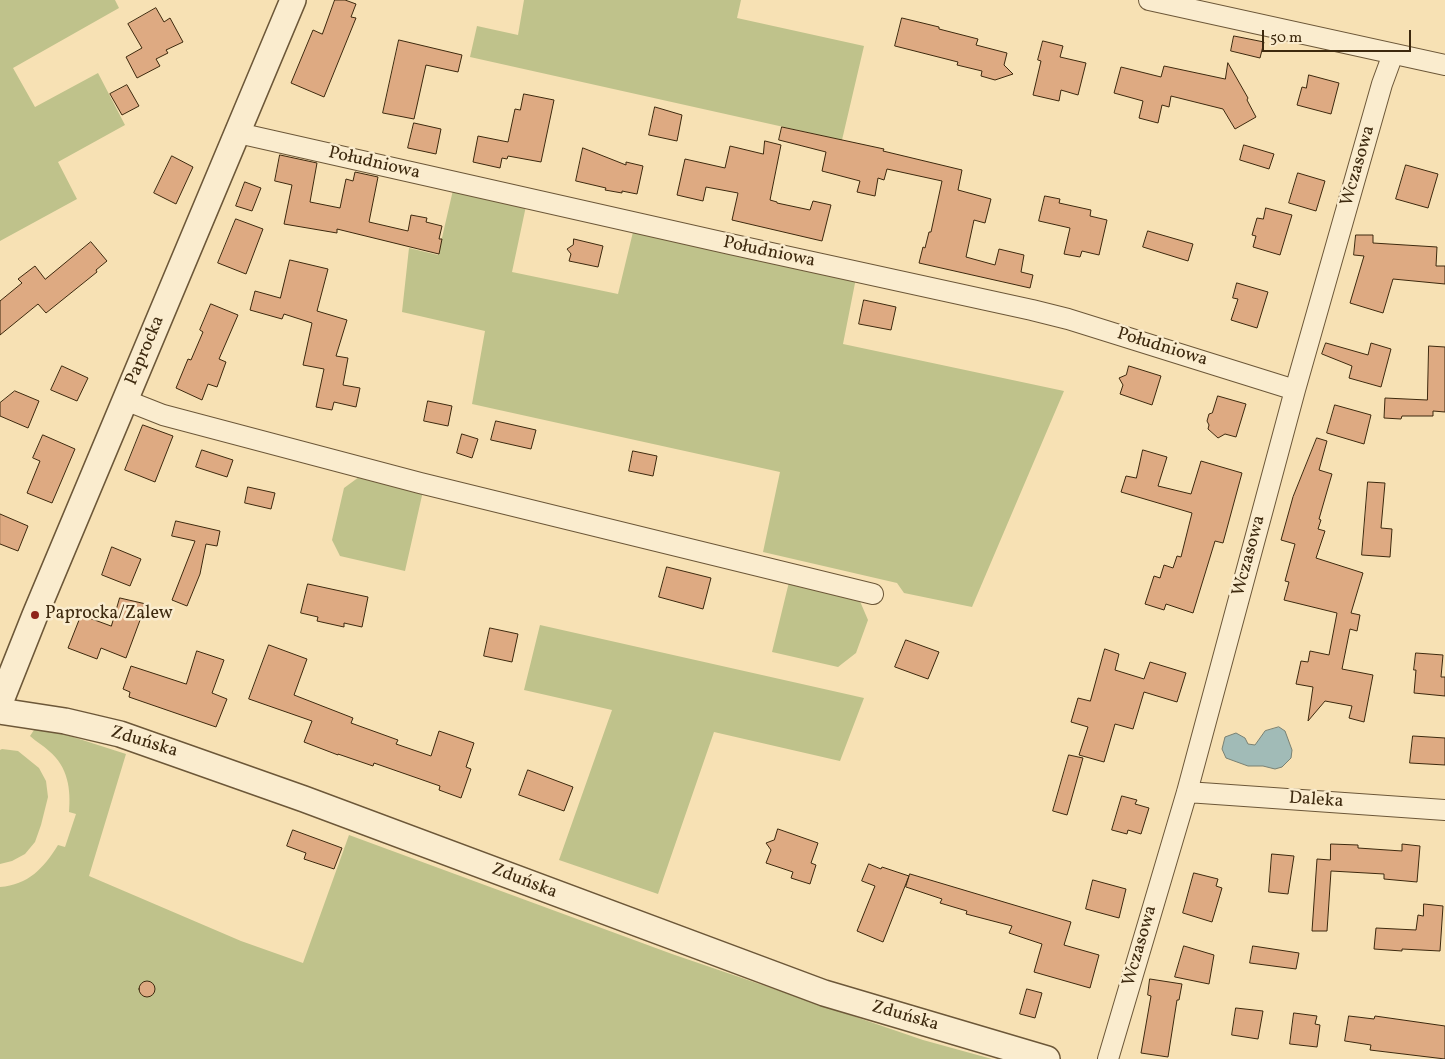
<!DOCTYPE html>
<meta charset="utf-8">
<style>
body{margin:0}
#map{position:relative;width:1445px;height:1059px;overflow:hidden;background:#f7e1b4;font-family:Vollkorn,serif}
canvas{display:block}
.scale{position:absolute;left:1262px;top:30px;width:149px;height:22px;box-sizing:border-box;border:2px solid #3d290e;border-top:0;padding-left:6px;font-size:15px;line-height:18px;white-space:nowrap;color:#3d290e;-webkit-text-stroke:4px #faecce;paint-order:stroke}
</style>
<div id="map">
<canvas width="1445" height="1059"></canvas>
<div class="scale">50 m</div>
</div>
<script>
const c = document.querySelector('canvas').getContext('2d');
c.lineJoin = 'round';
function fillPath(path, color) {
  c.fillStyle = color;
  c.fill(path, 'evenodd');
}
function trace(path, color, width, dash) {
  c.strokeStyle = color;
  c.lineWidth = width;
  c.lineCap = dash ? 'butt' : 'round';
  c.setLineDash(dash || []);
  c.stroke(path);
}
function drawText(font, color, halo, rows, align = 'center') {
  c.font = font + ' Vollkorn,serif';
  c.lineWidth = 5;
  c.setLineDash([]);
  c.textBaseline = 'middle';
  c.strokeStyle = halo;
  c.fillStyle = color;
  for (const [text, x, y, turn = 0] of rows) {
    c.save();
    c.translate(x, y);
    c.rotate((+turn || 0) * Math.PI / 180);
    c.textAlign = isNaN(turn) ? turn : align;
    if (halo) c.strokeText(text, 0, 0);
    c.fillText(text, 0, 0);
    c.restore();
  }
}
fillPath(new Path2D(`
 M0,0H115L119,8L13,68L35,107L98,73L125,125L58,162L77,199L0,241Z
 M524,0H741L737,18L864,46L842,140L470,57L477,26L518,35Z
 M453,190L526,206L512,272L618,294L633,232L856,278L843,344L1064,391L972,607L904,593L897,583L763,552L780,472L472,404L485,331L402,312L409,248L438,255Z
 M359,477L423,491L405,571L340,556L332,540L344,488Z
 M789,582L859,599L868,620L856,653L838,667L772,652Z
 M540,625L864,698L840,761L714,732L658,894L559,860L612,710L524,690Z
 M45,728L126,754L89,876L241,941L303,963L349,835L672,954L923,1040L992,1059H0V887C28,885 44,868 58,845L65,847L76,814L69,812C71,789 68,767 49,751C43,745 36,742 30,736L34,730Z
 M2,749L18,751L39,768L46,781L48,797L41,825L35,842L25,854L12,861L0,864V750Z`), '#bfc28b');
const water = new Path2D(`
 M1279,727L1285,731L1292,750L1291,758L1282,767L1275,769L1263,766H1248L1226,758L1222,749L1225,737L1236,733L1245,738L1248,744L1255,745L1265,731Z`);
fillPath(water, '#a1bbb7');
trace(water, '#798173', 1);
const building = new Path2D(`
 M335,0H345L356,4L351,17L356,18L324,97L291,83L313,30L322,34Z
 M156,8L164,22L170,18L183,42L166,50L168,53L156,59L160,66L137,78L126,57L142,48L128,24Z
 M902,18L939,27V29L978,39L976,45L1007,53L1004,65L1013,74L995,80L981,76L982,71L957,65L958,62L895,46Z
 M1234,36L1264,42L1260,58L1231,51Z
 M399,40L462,55L458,72L426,65L414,119L383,113Z
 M1043,41L1063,46L1060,57L1086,63L1078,95L1061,90L1059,101L1033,95L1041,61L1038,60Z
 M1228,63L1248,98L1247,100L1256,117L1235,129L1223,109L1171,96L1169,107L1162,105L1158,123L1139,118L1143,101L1114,93L1121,67L1161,77L1164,66L1225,79Z
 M1309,75L1339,83L1331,114L1297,105L1302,87L1306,88Z
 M127,85L139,106L122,115L110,94Z
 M524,94L554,100L541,162L508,156L507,159L502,158L500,168L473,162L478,136L508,142L515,109L520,110Z
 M655,107L682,115L677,141L649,135Z
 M414,123L441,129L436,154L408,148Z
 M782,127L884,149L883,151L962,170L958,190L991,199L985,223L974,220L966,257L995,265L999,249L1024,255L1021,272L1033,275L1030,288L919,263L923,247L925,248L929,232H931L942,181L887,169L884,180L878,178L875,196L857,192L860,181L822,171L826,152L779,140Z
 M765,141L781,145L770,200L777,202V203L810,210L813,201L831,205L822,241L732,220L738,193L706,187L703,201L677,195L685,159L725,168L730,146L763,154Z
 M1244,145L1274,154L1269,169L1240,160Z
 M583,148L626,165V162L643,166L637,194L622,191V193L605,190L606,188L576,181Z
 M280,155L317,163L310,202L340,208L346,179L353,181L355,172L378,177L369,222L408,231L411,215L427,218L426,222L442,226L439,239H442L439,254L337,229V233L284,224L292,185L275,181Z
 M172,156L193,167L176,204L154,193Z
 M1406,165L1438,174L1428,208L1396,199Z
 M1298,173L1325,181L1316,211L1289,203Z
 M245,182L261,188L252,211L236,206Z
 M1045,196L1060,199L1059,203L1091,210L1090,216L1107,220L1099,255L1082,251L1080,257L1064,254L1070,228L1039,221Z
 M1266,208L1292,215L1280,255L1253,247L1256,236L1252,235L1257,218L1263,219Z
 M236,219L263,229L246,274L218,263Z
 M1148,231L1193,244L1188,261L1143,247Z
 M1356,235H1373V243L1437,247L1436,266H1445V284L1393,279L1383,313L1350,303L1364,256L1354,255Z
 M574,239L603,246L598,267L569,261L571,254L567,249L573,245Z
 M91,242L107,261L96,270L97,272L46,313L38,304L0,335V301L22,283L18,279L35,266L45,279Z
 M290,260L328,269L317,311L347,320L336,356L348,358L343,385L360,388L356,407L334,402L332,410L316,407L324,369L303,365L312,323L284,314L282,319L250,310L255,291L280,298Z
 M1237,283L1268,292L1257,328L1231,320L1238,299L1233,298Z
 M864,300L896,307L891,330L859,324Z
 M211,304L238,315L219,359L226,362L217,387L208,384L202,400L176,388L188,359L191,360L203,332L200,330Z
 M1326,343L1368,355L1371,343L1391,349L1381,387L1349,378L1352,366L1322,354Z
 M1429,346L1445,347V412L1433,411V416H1402L1401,419L1384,418L1385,398L1427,400Z
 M62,366L88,378L77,401L51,390Z
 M1129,366L1161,376L1152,405L1120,394L1123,385L1119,378L1126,375Z
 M15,391L39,401L28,428L0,416V403Z
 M1218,396L1246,404L1236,437L1225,434L1218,438L1208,429L1209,425L1207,421L1209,414L1212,413Z
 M428,401L452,406L448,426L424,421Z
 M1335,405L1371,415L1364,444L1327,433Z
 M496,421L536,430L531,449L491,440Z
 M143,425L173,436L155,482L125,470Z
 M462,434L478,439L472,458L457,453Z
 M43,435L75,449L52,503L27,493L40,461L33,458Z
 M1317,438L1327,441L1319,470L1332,474L1319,519L1321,520L1318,529L1325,531L1316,558L1363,573L1351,613L1360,615L1357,631L1350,629L1342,669L1373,675L1364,722L1349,718L1352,706L1325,701L1308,721L1313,687L1296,684L1301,661L1308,662L1310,651L1329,655L1337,613L1284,600L1289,582L1285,581L1295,544L1281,540L1293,497Z
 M202,450L233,460L227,477L196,467Z
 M1143,450L1167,457L1158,486L1191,494L1201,461L1242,473L1223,543L1215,541L1193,613L1166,604L1164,610L1145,604L1154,576L1160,578L1164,565L1173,568L1177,556L1181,557L1192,513L1121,492L1126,476L1136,478Z
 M633,451L657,456L653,476L629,471Z
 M1368,482L1385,483L1381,528L1392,529L1390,557L1362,555Z
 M248,487L275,493L271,509L245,503Z
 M0,514L28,526L18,551L0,544Z
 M176,521L220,531L217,546L206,544L200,574L187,606L172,600L195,541L172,536Z
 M112,547L141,559L130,586L102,575Z
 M667,567L711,578L703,609L659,597Z
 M308,584L368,597L362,627L344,623V627L317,621L318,617L301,613Z
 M120,598L146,604L126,658L101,648L97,659L68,648L81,615L111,626Z
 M490,628L518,634L512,662L484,656Z
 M906,640L939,652L928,679L895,667Z
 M269,645L307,659L294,695L353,718L351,723L398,740L396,744L431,756L439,731L474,743L466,767L471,769L461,798L439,790L440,786L374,763L373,766L338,754V755L304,742L312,721L249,699Z
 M1105,649L1119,654L1115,670L1144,679L1150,662L1186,673L1177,702L1144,692L1133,729L1115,724L1104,762L1079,755L1088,727L1071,722L1078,698L1090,701Z
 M197,651L224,660L212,693L227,699L216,727L129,697L130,692L123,689L131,666L186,684Z
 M1416,653L1443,655L1441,677H1445V696L1414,693L1416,670H1414Z
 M1413,736L1445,738V765L1410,763Z
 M1069,755L1083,758L1067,815L1053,811Z
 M528,770L573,787L564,811L519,795Z
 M1122,796L1137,800L1135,804L1149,808L1141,834L1128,830L1127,834L1112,830Z
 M778,829L818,843L811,863L816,865L810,884L791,878L793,872L766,863L771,850L766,843L774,840Z
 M293,830L342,848L334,869L304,859L306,853L287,846Z
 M1331,844L1358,845V848L1402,851V844L1420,846L1417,882L1384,879V874L1331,871L1327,931H1312L1317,859L1330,860Z
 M1272,854L1294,856L1288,894L1269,892Z
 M869,864L881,869L882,867L909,876L883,942L857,931L875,886L862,881Z
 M1194,873L1218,879L1216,886L1222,888L1212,922L1183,913Z
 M910,874L1071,922L1064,945L1099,955L1090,988L1034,972L1042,944L1009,933L1012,926L966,914L967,911L940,903L942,899L906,887Z
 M1093,880L1126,889L1119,918L1086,909Z
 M1424,904L1443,906L1440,951L1402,949V951L1374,949L1376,928L1416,930L1418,915L1423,916Z
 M1184,946L1214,955L1209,984L1175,977Z
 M1253,946L1299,953L1296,969L1250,963Z
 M1150,979L1182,984L1179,1000H1177L1168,1057L1141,1053L1151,996L1148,995Z
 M139 989a8 8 0 1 1 16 0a8 8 0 1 1-16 0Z
 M1027,989L1042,993L1035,1018L1020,1014Z
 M1236,1008L1263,1011L1258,1039L1232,1035Z
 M1294,1013L1317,1016L1315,1024L1320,1025L1317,1047L1290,1044Z
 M1349,1016L1374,1019L1375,1016L1445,1026V1059L1370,1050L1371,1045L1345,1041Z`);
fillPath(building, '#deaa82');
trace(building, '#3d290e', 1);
const minor = new Path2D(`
 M1149,0L1445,65
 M238,133L730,244L1032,310L1068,319L1295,390
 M125,400L163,415L420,483L873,594
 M1187,792L1445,810
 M1108,1059L1187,792L1295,390L1382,84L1393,54`);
const tertiary = new Path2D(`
 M0,703L35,615L293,0
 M0,711L65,721L120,734L304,799L824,993L1047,1059`);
trace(minor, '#6c5738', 22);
trace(tertiary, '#6c5738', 28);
trace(minor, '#faecce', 20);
trace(tertiary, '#faecce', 25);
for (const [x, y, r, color] of [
 [35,615,5,"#8f2418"]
]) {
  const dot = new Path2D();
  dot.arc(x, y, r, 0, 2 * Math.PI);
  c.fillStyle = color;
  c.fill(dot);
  trace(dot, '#faecce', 2);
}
drawText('18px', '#3d290e', '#faecce', [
 ["Południowa",374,164,13],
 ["Wczasowa",1359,166,-74],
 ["Południowa",769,253,12],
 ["Południowa",1162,348,17],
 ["Paprocka",146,351,-67],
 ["Wczasowa",1250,556,-75],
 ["Zduńska",144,743,17],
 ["Daleka",1316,801,4],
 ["Zduńska",524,882,21],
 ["Wczasowa",1141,946,-74],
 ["Zduńska",905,1017,16]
]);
drawText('18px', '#3d290e', '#faecce', [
 ["Paprocka/Zalew",45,615]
], 'left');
</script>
